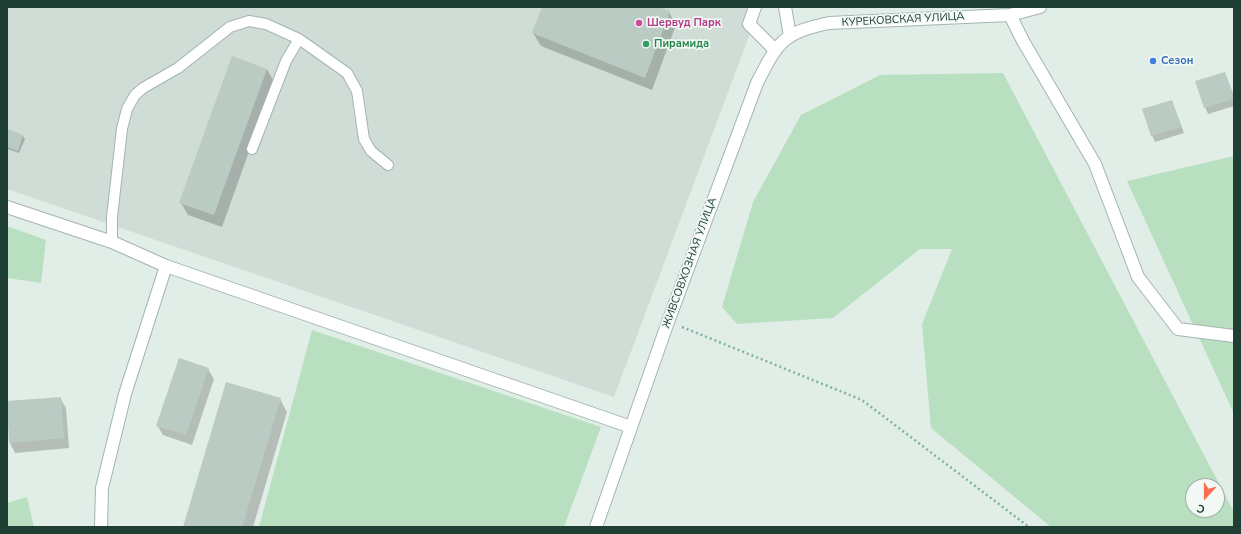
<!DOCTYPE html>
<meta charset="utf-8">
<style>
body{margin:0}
#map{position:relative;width:1241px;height:534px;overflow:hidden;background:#e1ede7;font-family:"Nunito Sans",sans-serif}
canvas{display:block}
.frame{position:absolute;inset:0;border:8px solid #203f34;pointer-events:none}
.north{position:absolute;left:1185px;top:478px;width:40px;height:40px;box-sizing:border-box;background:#f2f9f5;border:1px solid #9eafa8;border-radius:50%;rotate:201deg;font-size:11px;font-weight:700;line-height:16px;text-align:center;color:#203f34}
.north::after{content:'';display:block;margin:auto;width:14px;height:18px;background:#fd6c4f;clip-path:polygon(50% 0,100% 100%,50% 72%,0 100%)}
</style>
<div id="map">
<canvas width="1241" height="534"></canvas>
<div class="frame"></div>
<div class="north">С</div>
</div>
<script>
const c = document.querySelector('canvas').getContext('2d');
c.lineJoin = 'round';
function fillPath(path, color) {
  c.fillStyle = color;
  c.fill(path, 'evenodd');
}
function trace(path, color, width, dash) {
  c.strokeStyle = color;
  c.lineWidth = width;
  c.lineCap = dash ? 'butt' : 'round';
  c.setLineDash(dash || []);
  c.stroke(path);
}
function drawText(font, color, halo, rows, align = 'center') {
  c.font = font + ' "Nunito Sans",sans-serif';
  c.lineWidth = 3.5;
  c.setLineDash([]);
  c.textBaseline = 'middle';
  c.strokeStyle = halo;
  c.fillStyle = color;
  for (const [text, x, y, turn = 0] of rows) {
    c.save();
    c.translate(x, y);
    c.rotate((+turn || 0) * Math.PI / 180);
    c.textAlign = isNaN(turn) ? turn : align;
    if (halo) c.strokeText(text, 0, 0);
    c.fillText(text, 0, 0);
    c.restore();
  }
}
fillPath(new Path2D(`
 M7,7H760L614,397L7,189Z`), '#cfddd6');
fillPath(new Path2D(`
 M1003,73L1234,512V527H1051L931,428L922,324L952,249H920L833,318L737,324L722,307L753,202L801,115L880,75ZM1193,486H1217V510H1193Z
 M1234,156V414L1127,181Z
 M7,226L46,240L41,283L7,278Z
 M312,330L601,427L564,527H259Z
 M27,497L34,527H7V503Z`), '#b8e0c0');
fillPath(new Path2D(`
 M543,7H655L669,12L676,25L652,90L541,46L533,33Z
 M267,69L274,82L222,227L188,215L181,203Z
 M1225,73L1234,96V106L1208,114L1205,107Z
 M1172,101L1184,133L1155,142L1152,135Z
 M7,130L23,136L25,139L19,153L7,149Z
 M208,369L214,379L192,445L163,435L157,425Z
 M60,398L66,408L69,448L15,453L10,443L7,402Z
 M280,399L287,412L253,527H184Z`), '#0003');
fillPath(new Path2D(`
 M542,7H658L670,11L645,78L532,33Z
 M232,56L267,69L214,215L179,203Z
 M1225,72L1234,99L1204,108L1195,81Z
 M1172,100L1181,127L1151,136L1142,109Z
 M7,129L23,135L18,151L7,147Z
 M179,358L209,368L186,435L156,426Z
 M226,382L281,398L242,527H183Z
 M61,397L64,438L9,443L7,401Z`), '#b9cbc2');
const service = new Path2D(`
 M252,149L286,61L299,39
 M112,242V217L122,129L127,109L135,95L143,88L178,68L230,27L249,21L266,24L299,39L347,73L357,91L364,139L371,151L388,165`);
const minor = new Path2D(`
 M755,7L749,24L774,49
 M785,7L790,36
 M1010,15L1023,41L1095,164L1138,277L1178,329L1234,336
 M7,207L112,242L166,266L631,427
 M101,527L102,488L125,394L166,266`);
const tertiary = new Path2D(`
 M596,527L668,322L757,83C778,42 782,33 829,23L1010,15L1040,7`);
trace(service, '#a3b5ae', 12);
trace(minor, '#a3b5ae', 14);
trace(tertiary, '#a3b5ae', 14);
trace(new Path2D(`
 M682,327L862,400L1029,527`), '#7fb39f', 2.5, [2, 3]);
trace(service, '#fff', 10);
trace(minor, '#fff', 12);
trace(tertiary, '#fff', 12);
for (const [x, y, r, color] of [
 [639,23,4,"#d1479c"],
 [646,44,4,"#2e9e5b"],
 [1153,61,4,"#3f7fe0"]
]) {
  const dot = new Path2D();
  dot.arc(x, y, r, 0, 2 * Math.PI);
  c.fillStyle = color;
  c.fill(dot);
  trace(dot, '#f2f9f5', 1.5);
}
drawText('11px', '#203f34', '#f2f9f5', [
 ["КУРЕКОВСКАЯ УЛИЦА",903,20,-3],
 ["ЖИВСОВХОЗНАЯ УЛИЦА",690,263,-70]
]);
drawText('bold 11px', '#b23c85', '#f2f9f5', [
 ["Шервуд Парк",647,23]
], 'left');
drawText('bold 11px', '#27864d', '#f2f9f5', [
 ["Пирамида",654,44]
], 'left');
drawText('bold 11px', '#366cbe', '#f2f9f5', [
 ["Сезон",1161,61]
], 'left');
</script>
